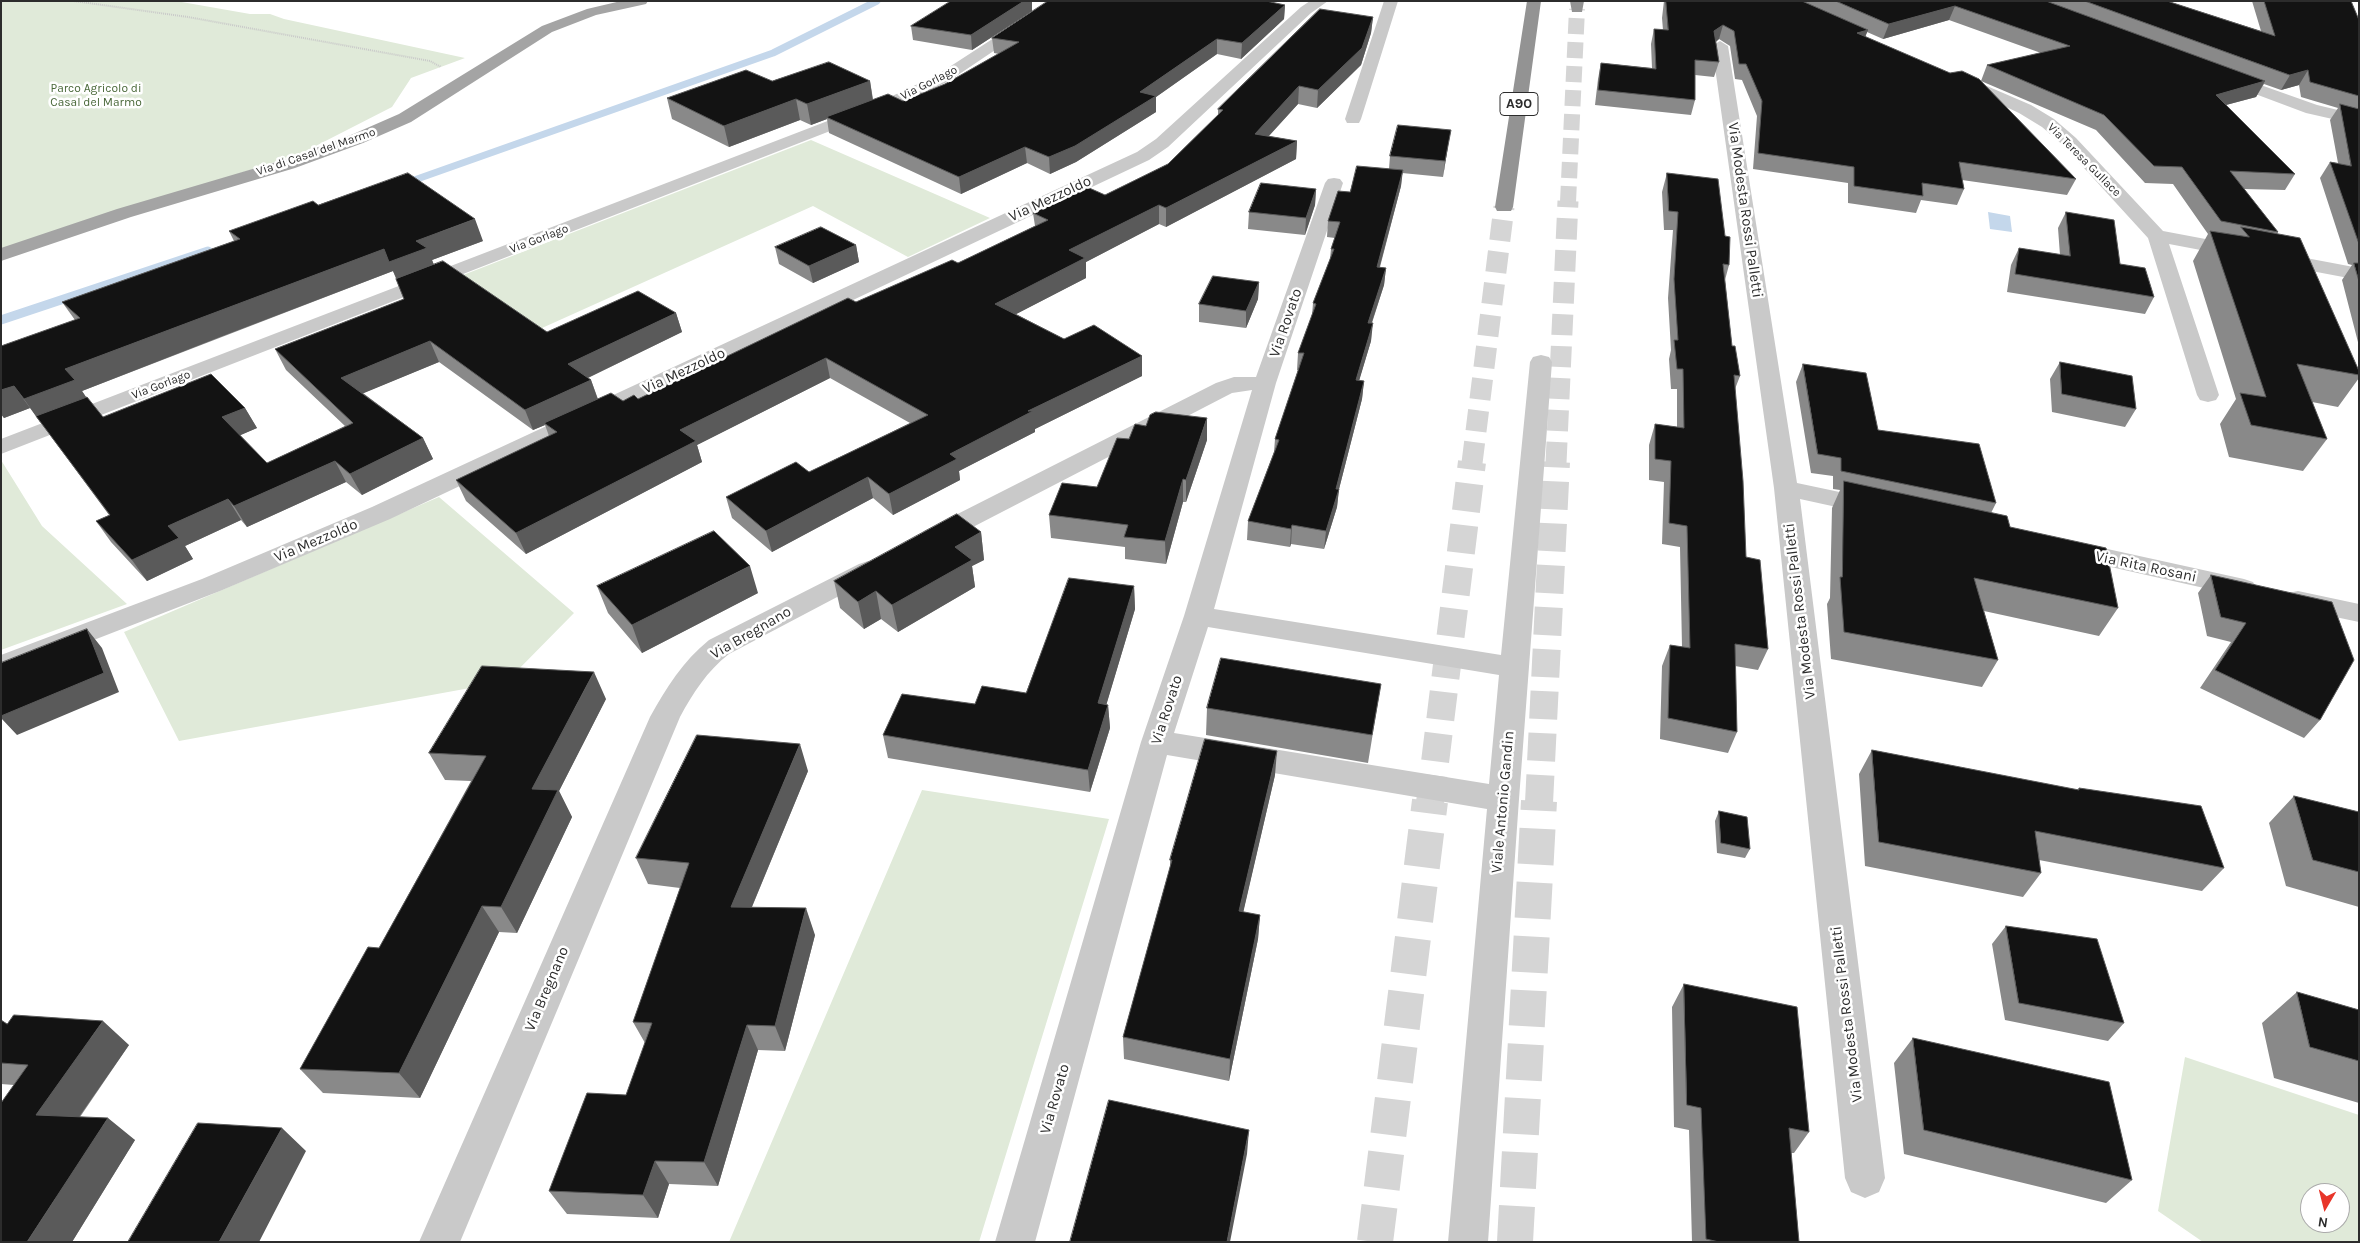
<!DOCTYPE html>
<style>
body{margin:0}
#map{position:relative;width:2360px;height:1243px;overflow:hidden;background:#fff;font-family:Karla,sans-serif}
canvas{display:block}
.frame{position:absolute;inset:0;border:2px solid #2c2c2c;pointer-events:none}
.north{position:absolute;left:2300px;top:1183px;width:50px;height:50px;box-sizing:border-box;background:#fff;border:1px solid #ababab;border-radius:50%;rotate:188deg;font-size:14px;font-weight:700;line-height:20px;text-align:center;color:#2c2c2c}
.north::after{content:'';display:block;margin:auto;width:18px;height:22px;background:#e8362a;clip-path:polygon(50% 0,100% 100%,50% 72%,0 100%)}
</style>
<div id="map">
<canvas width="2360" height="1243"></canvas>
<div class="frame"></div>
<div class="north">N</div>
</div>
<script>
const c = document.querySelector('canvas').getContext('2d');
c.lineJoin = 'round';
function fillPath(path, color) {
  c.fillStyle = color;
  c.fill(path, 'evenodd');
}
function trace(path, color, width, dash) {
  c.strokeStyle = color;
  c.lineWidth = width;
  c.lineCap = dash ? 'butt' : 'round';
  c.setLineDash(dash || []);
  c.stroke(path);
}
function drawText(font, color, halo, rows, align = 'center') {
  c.font = font + ' Karla,sans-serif';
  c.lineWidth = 5;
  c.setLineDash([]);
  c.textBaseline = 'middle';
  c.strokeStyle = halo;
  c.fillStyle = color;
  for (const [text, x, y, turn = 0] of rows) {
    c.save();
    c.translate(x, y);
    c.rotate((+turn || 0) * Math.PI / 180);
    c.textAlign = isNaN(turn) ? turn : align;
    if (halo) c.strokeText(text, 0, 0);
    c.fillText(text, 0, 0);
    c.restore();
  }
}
fillPath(new Path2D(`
 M1,1H176L250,14H270L284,19L465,58L411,78L392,107L300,154L1,250Z
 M811,140L990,218L908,257L813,206L542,328L458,277Z
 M1,460L42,526L127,604L1,650Z
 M439,497L574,613L512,676L470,688L179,741L124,632Z
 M922,790L1109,819L979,1242H729Z
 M2185,1057L2359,1115V1242H2203L2158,1211ZM2310,1193H2340V1223H2310Z`), '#e0ead9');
fillPath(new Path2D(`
 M1988,212L2010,216L2012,232L1990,229Z`), '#c4d7eb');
trace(new Path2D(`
 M403,184L773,53L877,1`), '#c4d7eb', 7);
trace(new Path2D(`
 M1,320L208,251`), '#c4d7eb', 9);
trace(new Path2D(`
 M1568,202L1577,9`), '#d5d5d5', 16, [16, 8]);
trace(new Path2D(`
 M1472,463L1504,207
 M1556,463L1568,201`), '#d5d5d5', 21, [21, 11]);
trace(new Path2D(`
 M1430,803L1472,462
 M1539,803L1556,462`), '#d5d5d5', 28, [28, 14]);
trace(new Path2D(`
 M1375,1242L1430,801
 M1515,1242L1539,801`), '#d5d5d5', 36, [36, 18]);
trace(new Path2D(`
 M74,1L188,17L430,61L441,67`), '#c9c9c9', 2, [1, 1]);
fillPath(new Path2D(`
 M1051,1H1068L949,81L902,103L1,454V439L890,97L937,75Z
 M1310,1H1328L1311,13L1168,147L1149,160L390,519L220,591L1,676V655L202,579L372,507L1137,152L1156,139L1301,7Z
 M1384,1H1398L1361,119L1359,123H1347L1345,119Z
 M1720,41L1728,46L1797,483L1882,501L1886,507L1882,513L1873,515L1800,499L1885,1178L1879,1192L1865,1198L1851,1192L1845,1178L1774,488L1712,46Z
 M2224,72L2317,105L2359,115V125L2306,113L2218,80L2216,77L2218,74Z
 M1959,74L2031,105L2054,119L2076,138L2163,231L2359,268V280L2169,244L2219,395L2216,400L2208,402L2200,400L2197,395L2148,238L2064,146L2042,127L2019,113L1953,82L1951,79L1953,76Z
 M1334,178L1340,179L1343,183L1276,383L1214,609L1501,655L1530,362L1533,357L1541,355L1549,357L1552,362L1519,799L1488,1242H1448L1487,809L1167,755L1035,1242H995L1141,742L1184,616L1252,390L1232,393L942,543L933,545L924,543L920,537L924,531L1216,383L1234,377H1256L1325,183L1328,179ZM1208,627L1499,675L1489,784L1174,733Z
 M2071,541L2244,579L2253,582L2257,588L2253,594L2244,597L2062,556L2058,550L2062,544Z
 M868,561L877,564L881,570L877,576L729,654C707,671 693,693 680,717L460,1242H419L650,717C666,688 683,661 709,640L859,564Z
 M2298,591L2359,604V622L2288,607L2284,600L2288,593Z`), '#c9c9c9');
fillPath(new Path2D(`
 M621,1H648L646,4L596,15L552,32L411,122L363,143L295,168L131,217L1,261V248L117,209L283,160L351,135L399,114L542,26L587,9Z`), '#a4a4a4');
fillPath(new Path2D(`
 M1527,1H1541L1513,207L1511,211H1497L1495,207Z
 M1570,1H1584L1582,12H1572Z`), '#939393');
fillPath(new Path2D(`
 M951,1H1032V11L972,50L913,40L911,26Z
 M1664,1H2167L2261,31L2252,1H2351L2359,20V346L2342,280L2352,265L2348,264L2320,178L2330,162L2338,163L2330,120L2338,108L2301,97L2299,85L2281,90L2264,84L2256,97L2226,105L2295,174L2285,190L2244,189L2278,232L2277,234L2359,371V378L2338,407L2312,402L2327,439L2303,471L2229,457L2220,424L2236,399L2193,261L2208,234L2173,184L2145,183L2096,130L1981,81L1987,65L2041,53L1949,20L1883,39L1867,32L1865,36L2076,179L2067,195L1962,180L1964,189L1957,205L1921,200L1916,213L1848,203V183L1753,169L1757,116L1742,80L1735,79L1730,46L1719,39L1716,42L1719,62L1714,77L1695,75V100L1691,115L1595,105L1598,79L1601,63L1652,68L1651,44L1654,29L1663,30L1662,18Z
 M1285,5L1284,19L1241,59L1217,54L1156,97V112L1076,162L1050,174L1027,163L961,194L829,133L827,119L811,125L800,120L729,147L672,119L667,98L772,81H870L873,99L903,101L945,84L999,54L994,53L992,38Z
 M1373,17L1371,33L1361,65L1317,108L1298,104L1269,136L1297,141L1296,159L1166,227L1159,224L1086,262V278L1016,314L1064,339L1142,356V376L1035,429V432L959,471L960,480L893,515L873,498L772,552L732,518L726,497L809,472L910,423L830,378L697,445L702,462L526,554L466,501L456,480L549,436L545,425L533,430L439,362L363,393L423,438L433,459L362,495L346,482L247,527L241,520L185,546L193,559L147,581L111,542L96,521L109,515L30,408L4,418L1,414V346L75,320L62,302L234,241L229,231L318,205L483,241L432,260L434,265L547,332L676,313L682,332L588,378L591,380L598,399L623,401L638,399L856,302L958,263L1035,226L1033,213L1105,195L1168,164L1218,115V109ZM393,271L404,299L275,349L286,370L345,426L267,463L240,435L257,428L245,408L103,417L86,397L82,391Z
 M1448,146L1443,177L1402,173L1401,186L1380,267L1386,268L1384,285L1372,323L1371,341L1359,380L1364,381L1362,399L1339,489L1337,507L1324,549L1291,544L1290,547L1247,540L1248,521L1274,452L1275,439L1298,370H1297L1298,353L1312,315L1313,303L1330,259L1331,249L1335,238L1327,237L1328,221L1350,192L1389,169L1390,156Z
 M1667,173L1725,236L1729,265L1725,280L1732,346L1740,376L1735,389L1746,557L1768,649L1758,670L1735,666L1737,732L1728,753L1660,739L1662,666L1670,645L1682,647L1680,547L1662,544L1664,482L1649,480V445L1655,424L1677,427V389H1671L1669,359L1671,350L1668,298L1673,230H1664L1662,192Z
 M1316,189L1315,205L1305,235L1248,229L1249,212Z
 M2066,212L2154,297L2145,314L2007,292L2011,265L2019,248L2060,255L2058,228Z
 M856,245L859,262L813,283L779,264L775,247Z
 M1259,282L1258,299L1246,328L1199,322V304Z
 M2060,362L2136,409L2125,427L2052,412L2050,379Z
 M1803,364L1878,430L1996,503L1991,513L2118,608L2099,636L1984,611L1998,660L1982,687L1831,659L1827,604L1830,598L1832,508L1840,490L1833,489V476L1811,473L1796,382Z
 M1129,439L1207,440L1186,502H1183L1166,564L1125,559V547L1051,538L1049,515L1097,487Z
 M981,532L984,560L972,566L975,587L898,632L881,619L864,629L840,608L834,581Z
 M2211,575L2320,720L2304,738L2200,688L2231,642L2207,636L2198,593Z
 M597,586L758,593L642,653L608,613Z
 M1134,586L1135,609L1106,705H1108L1110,728L1090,792L888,758L883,735L975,704L1026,693Z
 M1381,684L1368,763L1206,735L1207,708Z
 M606,699L559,791L572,817L517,933L499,932L420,1098L323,1093L300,1069L379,948L471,781L445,780L429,753Z
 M1872,750L2077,790L2079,788L2224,868L2202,891L2039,860L2041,873L2023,897L1865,866L1859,774Z
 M808,771L752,907L815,935L785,1051L758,1050L718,1186L669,1184L658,1218L567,1214L549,1191L626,1095L645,1043L633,1022L680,888L648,884L636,858Z
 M1275,775L1243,912L1260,915L1258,939L1229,1081L1124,1059L1123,1037L1170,867V860Z
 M2294,796L2359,812V907L2286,886L2269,823Z
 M1719,811L1750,849L1745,858L1717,853L1715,821Z
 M2006,926L2124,1023L2108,1041L2005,1020L1992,944Z
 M1684,984L1809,1132L1794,1153H1791L1799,1242H1692L1689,1130L1674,1127L1672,1007Z
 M2297,992L2359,1010V1103L2274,1078L2262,1023Z
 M1,1020L7,1024L129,1045L80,1117L135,1140L72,1242L14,1085L1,1084Z
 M1913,1038L2132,1180L2106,1203L1904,1154L1894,1063Z`), '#898989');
fillPath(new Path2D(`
 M1024,1H1032V11L972,50L971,35Z
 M1285,5L1284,19L1241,59L1242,43Z
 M1955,6L1949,20L1883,39L1889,24Z
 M1373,17L1371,33L1361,65L1317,108L1318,90Z
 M1723,25L1719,39L1710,46L1714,31Z
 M1868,30L1862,45L1857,33Z
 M1217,39V54L1156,97V112L1076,162L1050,174L1049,157L1140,92Z
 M2308,70L2299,85L2281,90L2290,75Z
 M870,81L873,102L826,117L827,119L811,125L807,104Z
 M2265,81L2256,97L2207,110L2216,95Z
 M1299,86L1298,104L1254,152L1255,134Z
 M796,99L800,120L729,147L724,126Z
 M1451,130L1448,146L1443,177L1445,161Z
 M1297,141L1296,159L1166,227V208Z
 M1025,147L1027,163L961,194L959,177Z
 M1403,170L1401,186L1375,284L1377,267Z
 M1316,189L1315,205L1305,235L1306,218Z
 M1159,205V224L1086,262V278L997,324L995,304L1069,250Z
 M475,219L483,241L432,260L436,270L399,284L393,271L220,337L82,391L90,403L40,422L24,399L65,369L384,249L416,241Z
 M856,245L859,262L813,283L809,266Z
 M1386,268L1384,285L1366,340L1368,323Z
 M1259,282L1258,299L1246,328V311Z
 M676,313L682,332L575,384L568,364Z
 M1373,323L1371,341L1354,398L1356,380Z
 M430,341L439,362L352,398L341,378Z
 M1142,356V376L1035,429V432L959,471L960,480L893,515L889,494L950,454L1028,411Z
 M826,358L830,378L697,445L702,462L526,554L516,533L680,430Z
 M591,380L598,400L544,423L545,425L533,430L525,410Z
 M1364,381L1362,399L1339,489L1337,507L1324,549L1326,531L1336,489Z
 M14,386L30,408L4,418L1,414V390Z
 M245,408L257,428L234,438L222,417Z
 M1207,418V440L1186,502V480Z
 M423,438L433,459L362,495L350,474Z
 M335,461L346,482L247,527L234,506Z
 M868,477L873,498L772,552L766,531Z
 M1183,479V502L1166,564L1165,541Z
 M228,499L241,520L185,546L193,559L147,581L132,560L168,526Z
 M1292,525L1291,544L1290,547L1291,529Z
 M981,532L984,560L972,566L975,587L898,632L892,605L955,547Z
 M750,566L758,593L642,653L632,625Z
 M1134,586L1135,609L1100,726L1098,703Z
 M876,591L881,619L864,629L858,602Z
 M87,629L102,648L119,692L17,735L1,718V716Z
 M594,672L606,699L559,791L572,817L517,933L501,907L532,789Z
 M1108,705L1110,728L1090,792L1088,770Z
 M800,744L808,771L741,933L731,907Z
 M1277,751L1275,775L1238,935L1239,911Z
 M482,906L499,932L420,1098L399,1073Z
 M806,908L815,935L785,1051L775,1026Z
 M1260,915L1258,939L1229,1081L1230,1059Z
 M103,1021L129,1045L65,1137L36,1115Z
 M747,1025L758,1050L718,1186L704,1162Z
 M108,1118L135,1140L72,1242H27Z
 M282,1128L306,1151L259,1242H219Z
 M1249,1130L1247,1154L1230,1242H1227Z
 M655,1161L669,1184L658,1218L643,1195Z`), '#5a5a5a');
const building = new Path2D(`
 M951,1H1024L971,35L911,26Z
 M1048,1H1266L1285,5L1242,43L1217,39L1140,92L1156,96L1075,146L1049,157L1025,147L959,177L826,117L888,94L903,101L945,84L1019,42L992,38Z
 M1666,1H1802L1868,30L1857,33L1950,73L1962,71L1979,79L2076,179L1959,162L1964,189L1922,183L1923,196L1854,186V167L1758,153L1762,101L1746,64H1739L1734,31L1723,25L1714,31L1719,62L1695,60V100L1598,90L1601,63L1656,69L1654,29L1668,30Z
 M1836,1H2046L2265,81L2216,95L2295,174L2230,171L2278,232L2221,221L2182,167L2154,166L2104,115L1987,65L2070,46L1955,6L1889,24Z
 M2085,1H2167L2275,36L2264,1H2351L2359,20V96L2310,82L2308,70L2290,75Z
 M1320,9L1373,17L1362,48L1318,90L1299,86L1255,134L1297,141L1166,208L1159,205L1069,250L1085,258L995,304L1064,339L1094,325L1142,356L1028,411H1033L950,454L957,459L889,494L868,477L766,531L726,497L796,462L809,472L928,415L826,358L680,430L696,441L516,533L456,480L557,432L544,423L611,393L623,401L634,395L638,399L848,298L856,302L952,260L958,263L1048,220L1033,213L1087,187L1105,195L1168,164L1223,110L1218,109Z
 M829,62L870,81L807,104L796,99L724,126L667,98L746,70L772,81Z
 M2340,104L2359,109V244L2330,162L2351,166Z
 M1398,125L1451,130L1445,161L1390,156Z
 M1357,166L1403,170L1377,267L1386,268L1368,323H1373L1356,380L1364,381L1336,489H1339L1326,531L1292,525L1291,529L1248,521L1279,440L1275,439L1304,353H1298L1316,304L1313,303L1334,249H1331L1340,222L1328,221L1338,191L1350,192Z
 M408,173L475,219L416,241L427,248L389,262L384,249L65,369L75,380L24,399L14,386L1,390V346L80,318L62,302L240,239L229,231L313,201L318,205Z
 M1667,173L1718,179L1725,236L1730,237L1729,265L1723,264L1732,346H1735L1740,376L1734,375L1743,481L1746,557L1760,560L1768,649L1735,644L1737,732L1668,718L1670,645L1690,648L1687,526L1669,523L1671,461L1655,459V424L1684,428L1683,369H1677L1674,340H1678L1674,279L1678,212L1669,211Z
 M1261,183L1316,189L1306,218L1249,212Z
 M2066,212L2114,220L2120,264L2145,268L2154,297L2015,274L2019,248L2070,256Z
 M821,227L856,245L809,266L775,247Z
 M2241,227L2300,238L2359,371V375L2297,364L2327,439L2251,425L2240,393L2266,397L2210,231L2249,237Z
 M443,261L547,332L638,291L676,313L568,364L591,380L525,410L430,341L341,378L423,438L350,474L335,461L234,506L228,499L168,526L179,538L132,560L96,521L110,515L36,416L87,397L103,417L211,374L245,408L222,417L267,463L353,423L275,349L404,299L396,279Z
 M2354,263H2359V281Z
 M1213,276L1259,282L1246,311L1199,304Z
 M2060,362L2132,376L2136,409L2062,394Z
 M1803,364L1866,373L1878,430L1979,444L1996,503L1841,471V458L1818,454Z
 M1156,412L1207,418L1186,480L1183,479L1165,541L1124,537L1128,525L1049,515L1062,483L1097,487L1117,438L1129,439L1135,424L1146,426L1150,415Z
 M1844,481L2007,516L2010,527L2106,548L2118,608L1974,578L1998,660L1844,632L1840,577H1842Z
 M957,514L981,532L955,547L972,560L892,605L876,591L858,602L834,581Z
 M714,531L750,566L632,625L597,586Z
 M2211,575L2332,602L2354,660L2320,720L2215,670L2246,623L2221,617Z
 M1069,578L1134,586L1098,703L1108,705L1088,770L883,735L902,694L975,704L982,686L1026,693Z
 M87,629L104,673L1,716V663Z
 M1221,658L1381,684L1372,735L1207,708Z
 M482,666L594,672L532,789L558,790L501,907L482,906L399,1073L300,1069L368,947L379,948L486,756L429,753Z
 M697,735L800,744L731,907L806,908L775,1026L747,1025L704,1162L655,1161L643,1195L549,1191L587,1093L626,1095L652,1023L633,1022L689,863L636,858Z
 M1205,739L1277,751L1239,911L1260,915L1230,1059L1123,1037L1172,860H1170Z
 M1872,750L2079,790V788L2201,806L2224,868L2035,831L2041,873L1879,842Z
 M2294,796L2359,812V872L2313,860Z
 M1719,811L1747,817L1750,849L1721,843Z
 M2006,926L2097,939L2124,1023L2019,1003Z
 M1684,984L1797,1007L1809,1132L1789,1128L1799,1242H1719L1706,1239L1701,1108L1687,1105Z
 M2297,992L2359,1010V1061L2310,1047Z
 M14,1015L103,1021L36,1115L108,1118L27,1242H1V1103L28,1065L1,1063V1020L7,1024Z
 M1913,1038L2109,1082L2132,1180L1924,1130Z
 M1109,1100L1249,1130L1227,1242H1070Z
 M198,1123L282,1128L219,1242H128Z`);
fillPath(building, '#131313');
trace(building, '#5a5a5a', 1);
drawText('12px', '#2c2c2c', '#fff', [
 ["Via Gorlago",929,83,-27],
 ["Via di Casal del Marmo",316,152,-19],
 ["Via Teresa Gullace",2084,160,45],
 ["Via Gorlago",539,239,-21],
 ["Via Gorlago",161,385,-21]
]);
drawText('12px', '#496839', '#fff', [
 ["Parco Agricolo di",96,89],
 ["Casal del Marmo",96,103]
]);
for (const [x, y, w] of [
 [1519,104,38]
]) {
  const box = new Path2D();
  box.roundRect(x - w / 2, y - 11.5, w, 23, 4);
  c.fillStyle = '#fff';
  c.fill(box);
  trace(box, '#2c2c2c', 1);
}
drawText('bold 14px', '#2c2c2c', null, [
 ["A90",1519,104]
]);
drawText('15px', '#2c2c2c', '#fff', [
 ["Via Mezzoldo",1050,199,-25],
 ["Via Modesta Rossi Palletti",1745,210,82],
 ["Via Rovato",1286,323,-71],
 ["Via Mezzoldo",684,371,-25],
 ["Via Mezzoldo",316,541,-23],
 ["Via Rita Rosani",2146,567,12],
 ["Via Modesta Rossi Palletti",1800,611,-97],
 ["Via Bregnano",751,633,-30],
 ["Via Rovato",1167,710,-72],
 ["Viale Antonio Gandin",1503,802,-85],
 ["Via Bregnano",547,989,-67],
 ["Via Modesta Rossi Palletti",1847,1014,-97],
 ["Via Rovato",1055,1099,-74]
]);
</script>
